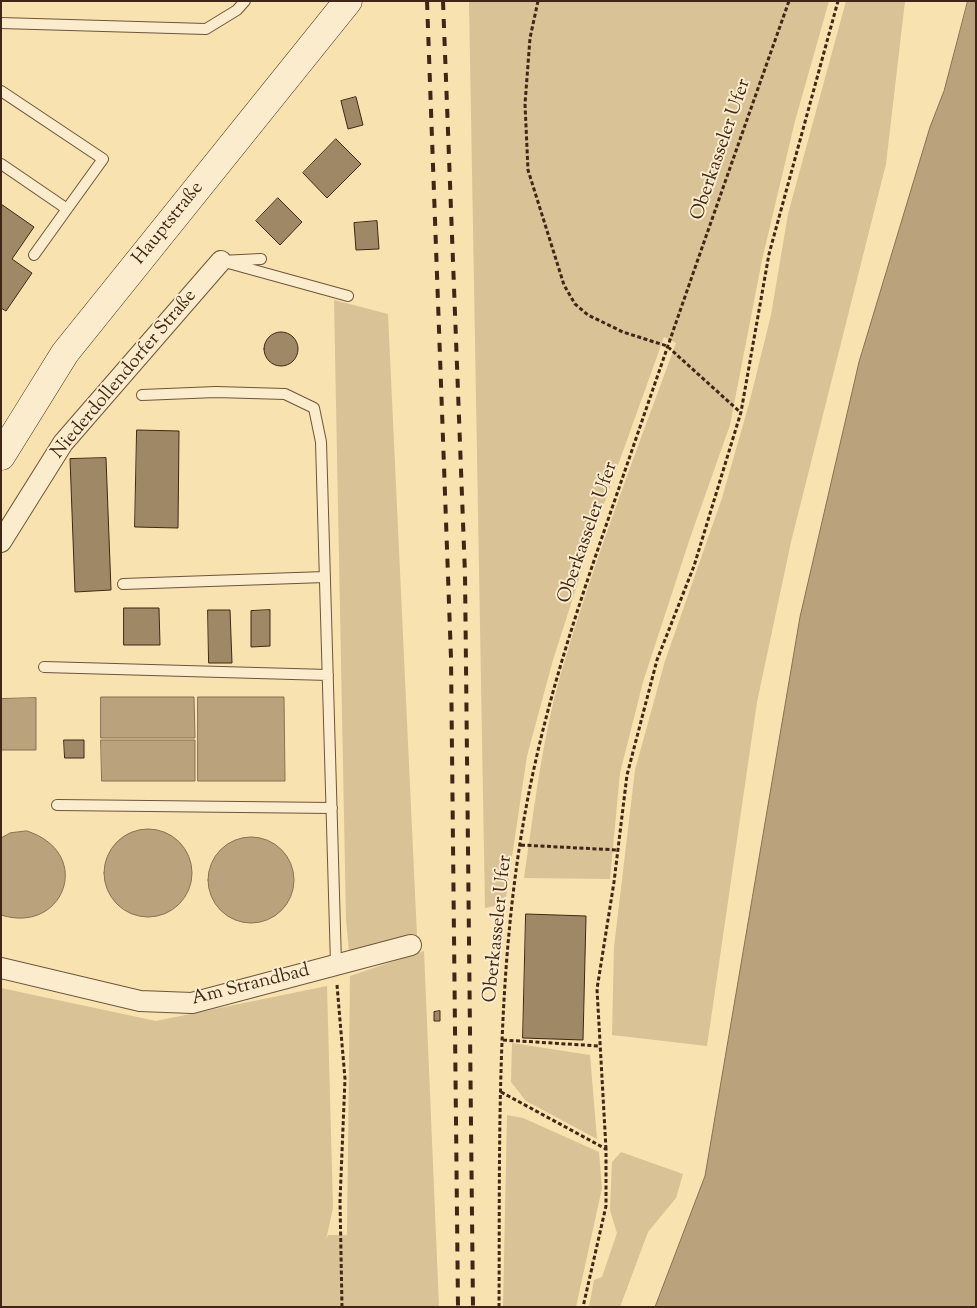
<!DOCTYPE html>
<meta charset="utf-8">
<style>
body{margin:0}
#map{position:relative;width:977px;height:1308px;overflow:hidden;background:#f7e2b0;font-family:"Sorts Mill Goudy",serif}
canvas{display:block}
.frame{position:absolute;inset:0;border:2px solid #402616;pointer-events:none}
</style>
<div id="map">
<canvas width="977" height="1308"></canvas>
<div class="frame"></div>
</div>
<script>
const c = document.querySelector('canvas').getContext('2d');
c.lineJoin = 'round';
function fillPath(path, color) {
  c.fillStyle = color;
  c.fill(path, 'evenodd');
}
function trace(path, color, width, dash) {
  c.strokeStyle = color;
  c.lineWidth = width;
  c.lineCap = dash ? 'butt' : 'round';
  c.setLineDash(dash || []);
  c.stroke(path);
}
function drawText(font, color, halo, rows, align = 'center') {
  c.font = font + ' "Sorts Mill Goudy",serif';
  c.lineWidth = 4;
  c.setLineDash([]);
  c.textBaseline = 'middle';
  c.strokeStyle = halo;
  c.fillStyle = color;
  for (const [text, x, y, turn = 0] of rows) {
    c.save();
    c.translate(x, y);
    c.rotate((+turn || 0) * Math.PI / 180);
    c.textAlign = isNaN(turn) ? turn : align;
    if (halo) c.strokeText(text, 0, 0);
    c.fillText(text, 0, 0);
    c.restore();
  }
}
fillPath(new Path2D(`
 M469,1H829L795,121L762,260L730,425L690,538L643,682L620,773L610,879L524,878C534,810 542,739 561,673C594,561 636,452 676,343L664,337L595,529L553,660L527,756L505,904L485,908Z
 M846,1H905L886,164L791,542L757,702L707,1046L612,1035L614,947L635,770L665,661L722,498L749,404L771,315L788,214Z
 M334,300L388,314L417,936L349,952L346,919Z
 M424,951L439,1307H1V988L156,1021L327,986L333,1208L326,1240L328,1235H347L350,976Z
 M512,1043L590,1055L597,1139L526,1101L511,1082Z
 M507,1115L523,1118L599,1152L602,1188L576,1307H503Z
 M621,1152L683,1174L676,1198L648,1232L620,1307H589L594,1280L602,1277L617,1233L610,1210L612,1162Z`), '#d8c296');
const water = new Path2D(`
 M968,1H976V1307H655L705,1176L800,617L859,362L930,127L944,91Z
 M101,697H194L195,738H101Z
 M198,697H284L285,781H198Z
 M36,698V750H1V699Z
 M101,740H195V781H102Z
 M104 873a44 44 0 1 1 88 0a44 44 0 1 1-88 0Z
 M27,831C95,853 64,935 1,915V838L10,833Z
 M208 880a43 43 0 1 1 86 0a43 43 0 1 1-86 0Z`);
fillPath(water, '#b9a27c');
trace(water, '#897053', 1);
const building = new Path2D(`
 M356,97L363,125L348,129L341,101Z
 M336,139L361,164L327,198L303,173Z
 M278,198L302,222L280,245L256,221Z
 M1,204L34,227L12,259L32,273L6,311L1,308Z
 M377,221L379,249L356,250L354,223Z
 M264 349a17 17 0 1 1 34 0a17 17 0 1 1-34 0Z
 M137,430L179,431L178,528L135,527Z
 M106,458L111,590L75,592L70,459Z
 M124,608H159L160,645H124Z
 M208,610H230L232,663H209Z
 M270,610V646L251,647V611Z
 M64,740H84V758H65Z
 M526,914L586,916L583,1040L523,1038Z
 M440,1011V1021H434V1012Z`);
fillPath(building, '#9f8866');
trace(building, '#402616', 1);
const lane = new Path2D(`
 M1,23L206,29L237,10L245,1
 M1,91L103,159L67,209
 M1,164L67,209L34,255
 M261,259L221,261L348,296
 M142,395L216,392L285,394L314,408L321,442L336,964
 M123,584L325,577
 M44,667L328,675
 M57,805L332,808`);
const street = new Path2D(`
 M1,542L63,443L221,261
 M1,968L140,1001L192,1003L411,945`);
const secondary = new Path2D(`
 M1,456L65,353L348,1`);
trace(lane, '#6e553c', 12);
trace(street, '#6e553c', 22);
trace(secondary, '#402616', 29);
trace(new Path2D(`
 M538,1L530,38L525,104L528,170L564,285L575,304L588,315L623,332L667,346L740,412
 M521,845L618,850
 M337,985L345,1079L340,1201L342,1307
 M503,1040L599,1046
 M501,1092L606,1149V1206L583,1307
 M606,1149L597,989L614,882L627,775L657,660L694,566L741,412L769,254L838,1
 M499,1307C500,1129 495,948 533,773C556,665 594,561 630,456C682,304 735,153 789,1`), '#402616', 3, [4, 2.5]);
trace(lane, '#faeccc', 10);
trace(street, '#faeccc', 20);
trace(secondary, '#faeccc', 28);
trace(new Path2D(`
 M427,1L451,658L458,1307
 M443,1L465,574L473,1307`), '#402616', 4, [9, 9]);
drawText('19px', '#402616', '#faeccc', [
 ["Oberkasseler Ufer",722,150,-71],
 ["Hauptstraße",169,224,-51],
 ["Niederdollendorfer Straße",125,375,-50],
 ["Oberkasseler Ufer",589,533,-71],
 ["Oberkasseler Ufer",499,929,-84],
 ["Am Strandbad",251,986,-14]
]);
</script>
